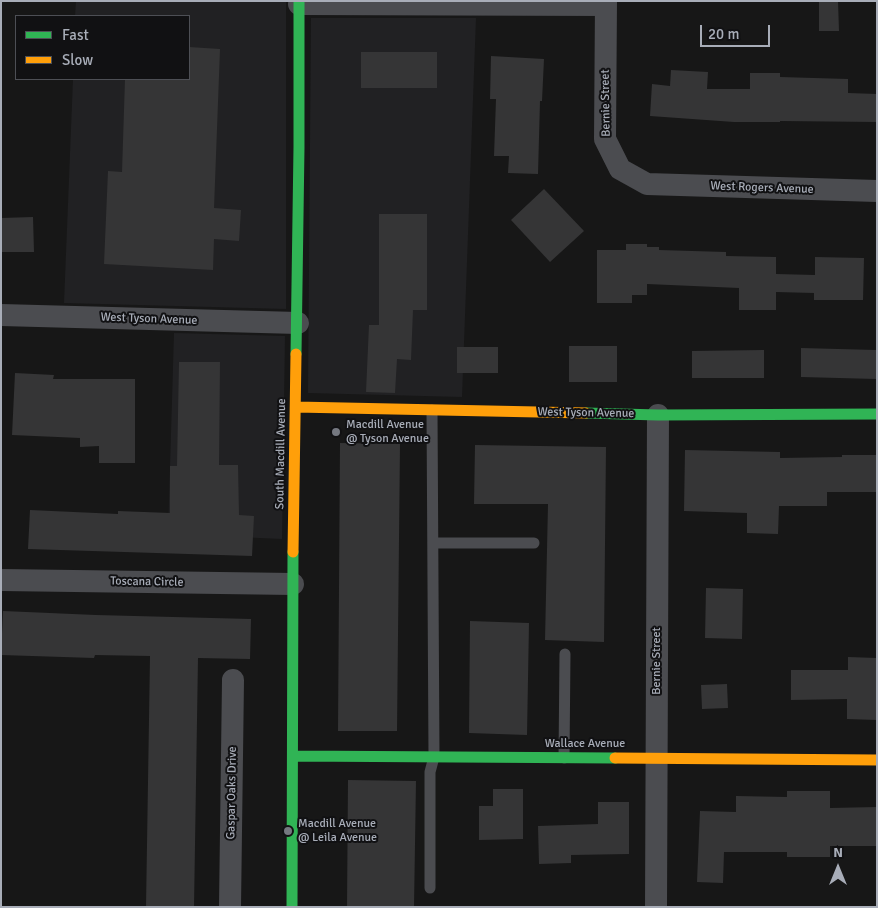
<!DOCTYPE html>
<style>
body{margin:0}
#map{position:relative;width:878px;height:908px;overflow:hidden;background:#171717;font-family:Signika,sans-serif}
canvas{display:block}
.frame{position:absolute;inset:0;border:2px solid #a8adb8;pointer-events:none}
.legend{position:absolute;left:15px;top:15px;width:175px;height:65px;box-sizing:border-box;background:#111113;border:1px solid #4d4f55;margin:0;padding:6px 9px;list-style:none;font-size:15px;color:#a8adb8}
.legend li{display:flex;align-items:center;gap:10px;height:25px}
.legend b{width:25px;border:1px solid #4d4f55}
.north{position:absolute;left:813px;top:843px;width:50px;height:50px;-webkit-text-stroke:4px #111113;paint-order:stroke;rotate:0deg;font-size:14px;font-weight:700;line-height:20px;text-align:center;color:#a8adb8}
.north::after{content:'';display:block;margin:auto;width:18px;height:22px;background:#a8adb8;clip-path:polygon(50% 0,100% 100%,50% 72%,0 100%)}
.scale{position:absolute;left:700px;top:25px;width:70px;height:22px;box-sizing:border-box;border:2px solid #a8adb8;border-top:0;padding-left:6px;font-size:15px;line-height:18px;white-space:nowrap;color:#a8adb8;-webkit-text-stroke:4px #111113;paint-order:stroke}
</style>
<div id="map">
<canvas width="878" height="908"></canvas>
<div class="frame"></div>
<ul class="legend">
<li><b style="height:6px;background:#30b455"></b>Fast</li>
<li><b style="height:6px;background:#ff9f0a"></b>Slow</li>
</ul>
<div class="north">N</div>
<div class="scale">20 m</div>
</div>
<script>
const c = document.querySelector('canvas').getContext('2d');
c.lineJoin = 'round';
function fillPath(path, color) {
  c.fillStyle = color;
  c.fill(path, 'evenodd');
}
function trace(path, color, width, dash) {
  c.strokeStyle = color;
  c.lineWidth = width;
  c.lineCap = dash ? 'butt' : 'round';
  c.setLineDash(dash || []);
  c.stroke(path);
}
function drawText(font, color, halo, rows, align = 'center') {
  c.font = font + ' Signika,sans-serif';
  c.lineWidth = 4;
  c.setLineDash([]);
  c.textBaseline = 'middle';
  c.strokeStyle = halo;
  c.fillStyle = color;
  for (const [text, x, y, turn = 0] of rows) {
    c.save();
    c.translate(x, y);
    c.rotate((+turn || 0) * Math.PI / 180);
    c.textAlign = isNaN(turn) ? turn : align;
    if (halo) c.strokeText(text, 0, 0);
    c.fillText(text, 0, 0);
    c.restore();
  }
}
fillPath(new Path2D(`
 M76,1H286V309L64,303L73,79H189V16H75Z
 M311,18H476L462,397L308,393Z
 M174,333L285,336L282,539L168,534Z`), '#212123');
fillPath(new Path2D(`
 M819,1H838L839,31H819Z
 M189,47L220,49L214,208L241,210L239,241L214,239L213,270L104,264L108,171L122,172L125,79H189Z
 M361,52H437V88H361Z
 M491,56L544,59L542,101H540L538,174L508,173L509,156H494L496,99H490Z
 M671,70L708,72L707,89H750V73H780V77L848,79V93L877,94V122L780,121V122H734L650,116L652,84L670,86Z
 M544,189L584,231L550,262L511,220Z
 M379,214H427V310H413L411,360L397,359L395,393L366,392L369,325H379Z
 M33,217L34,252H1V218Z
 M626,244H647V247H659V250L726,252V256L776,257V274L815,275V257L864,258L863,300H814V293L776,292V310H739V288L647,284V295H632V303H597V250H626Z
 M569,346H617V382H569Z
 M457,347H498V373H457Z
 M801,348L876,350V379L801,377Z
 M764,350V378H692V351Z
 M179,362H220L219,465H238L239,515L254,516L252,556L28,549L30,510L118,514V511L170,513V466H177Z
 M15,373L54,375L53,379H135V463H99V446L80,447V438L12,435Z
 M340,443L400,444L397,731H338Z
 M475,445L606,447L604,642L545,640L548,504H474Z
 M685,450L780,452V458L842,457V455H877V492H827V506H779L778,534L747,533V513L684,511Z
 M706,588L743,589L742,639L705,638Z
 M3,611L96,615L251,619L250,659L198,658L194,907H146L150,656L95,655L94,658L1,655Z
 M470,621L529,623L527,735L469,733Z
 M848,657L877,658V720L847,719V699L791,700V670H848Z
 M727,684L728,708L702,709L701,685Z
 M348,780L416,781L414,907H347Z
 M493,789H523V839L479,840V806H493Z
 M787,791H830V808L877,807V846H830V857H787V852H724L723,883L697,882L700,811L736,812V796L787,797Z
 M598,802H629V854L571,855V863L539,864L538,826L598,824Z`), '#353536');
trace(new Path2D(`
 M433,543H534
 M564,758L565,654
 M430,888V772L434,757L432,410`), '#4b4c50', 11);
trace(new Path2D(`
 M606,1L605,139L620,169L647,184L877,191
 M299,4L606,5
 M1,315L298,323
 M1,580L293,584
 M230,907L233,680
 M656,907L658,415`), '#4b4c50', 22);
trace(new Path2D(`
 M296,354L299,147V1
 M586,413L658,415L877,414
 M294,756L615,758
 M292,907L293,552`), '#30b455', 11);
trace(new Path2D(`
 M296,407L586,413
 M293,552L296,354
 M615,758L877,760`), '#ff9f0a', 11);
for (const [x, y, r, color] of [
 [336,432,5,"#757880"],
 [288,831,5,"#757880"]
]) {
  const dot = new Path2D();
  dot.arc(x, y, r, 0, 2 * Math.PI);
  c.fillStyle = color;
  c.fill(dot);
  trace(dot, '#111113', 2);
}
drawText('12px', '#a8adb8', '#111113', [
 ["Bernie Street",606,103,-91],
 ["West Rogers Avenue",762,188,2],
 ["West Tyson Avenue",149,319,2],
 ["West Tyson Avenue",586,413,1],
 ["South Macdill Avenue",281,454,-89],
 ["Toscana Circle",147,582,1],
 ["Bernie Street",657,661,-90],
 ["Wallace Avenue",585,744],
 ["Gaspar Oaks Drive",232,793,-89]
]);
drawText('12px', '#a8adb8', '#111113', [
 ["Macdill Avenue",346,425],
 ["@ Tyson Avenue",346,439],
 ["Macdill Avenue",298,824],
 ["@ Leila Avenue",298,838]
], 'left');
</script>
